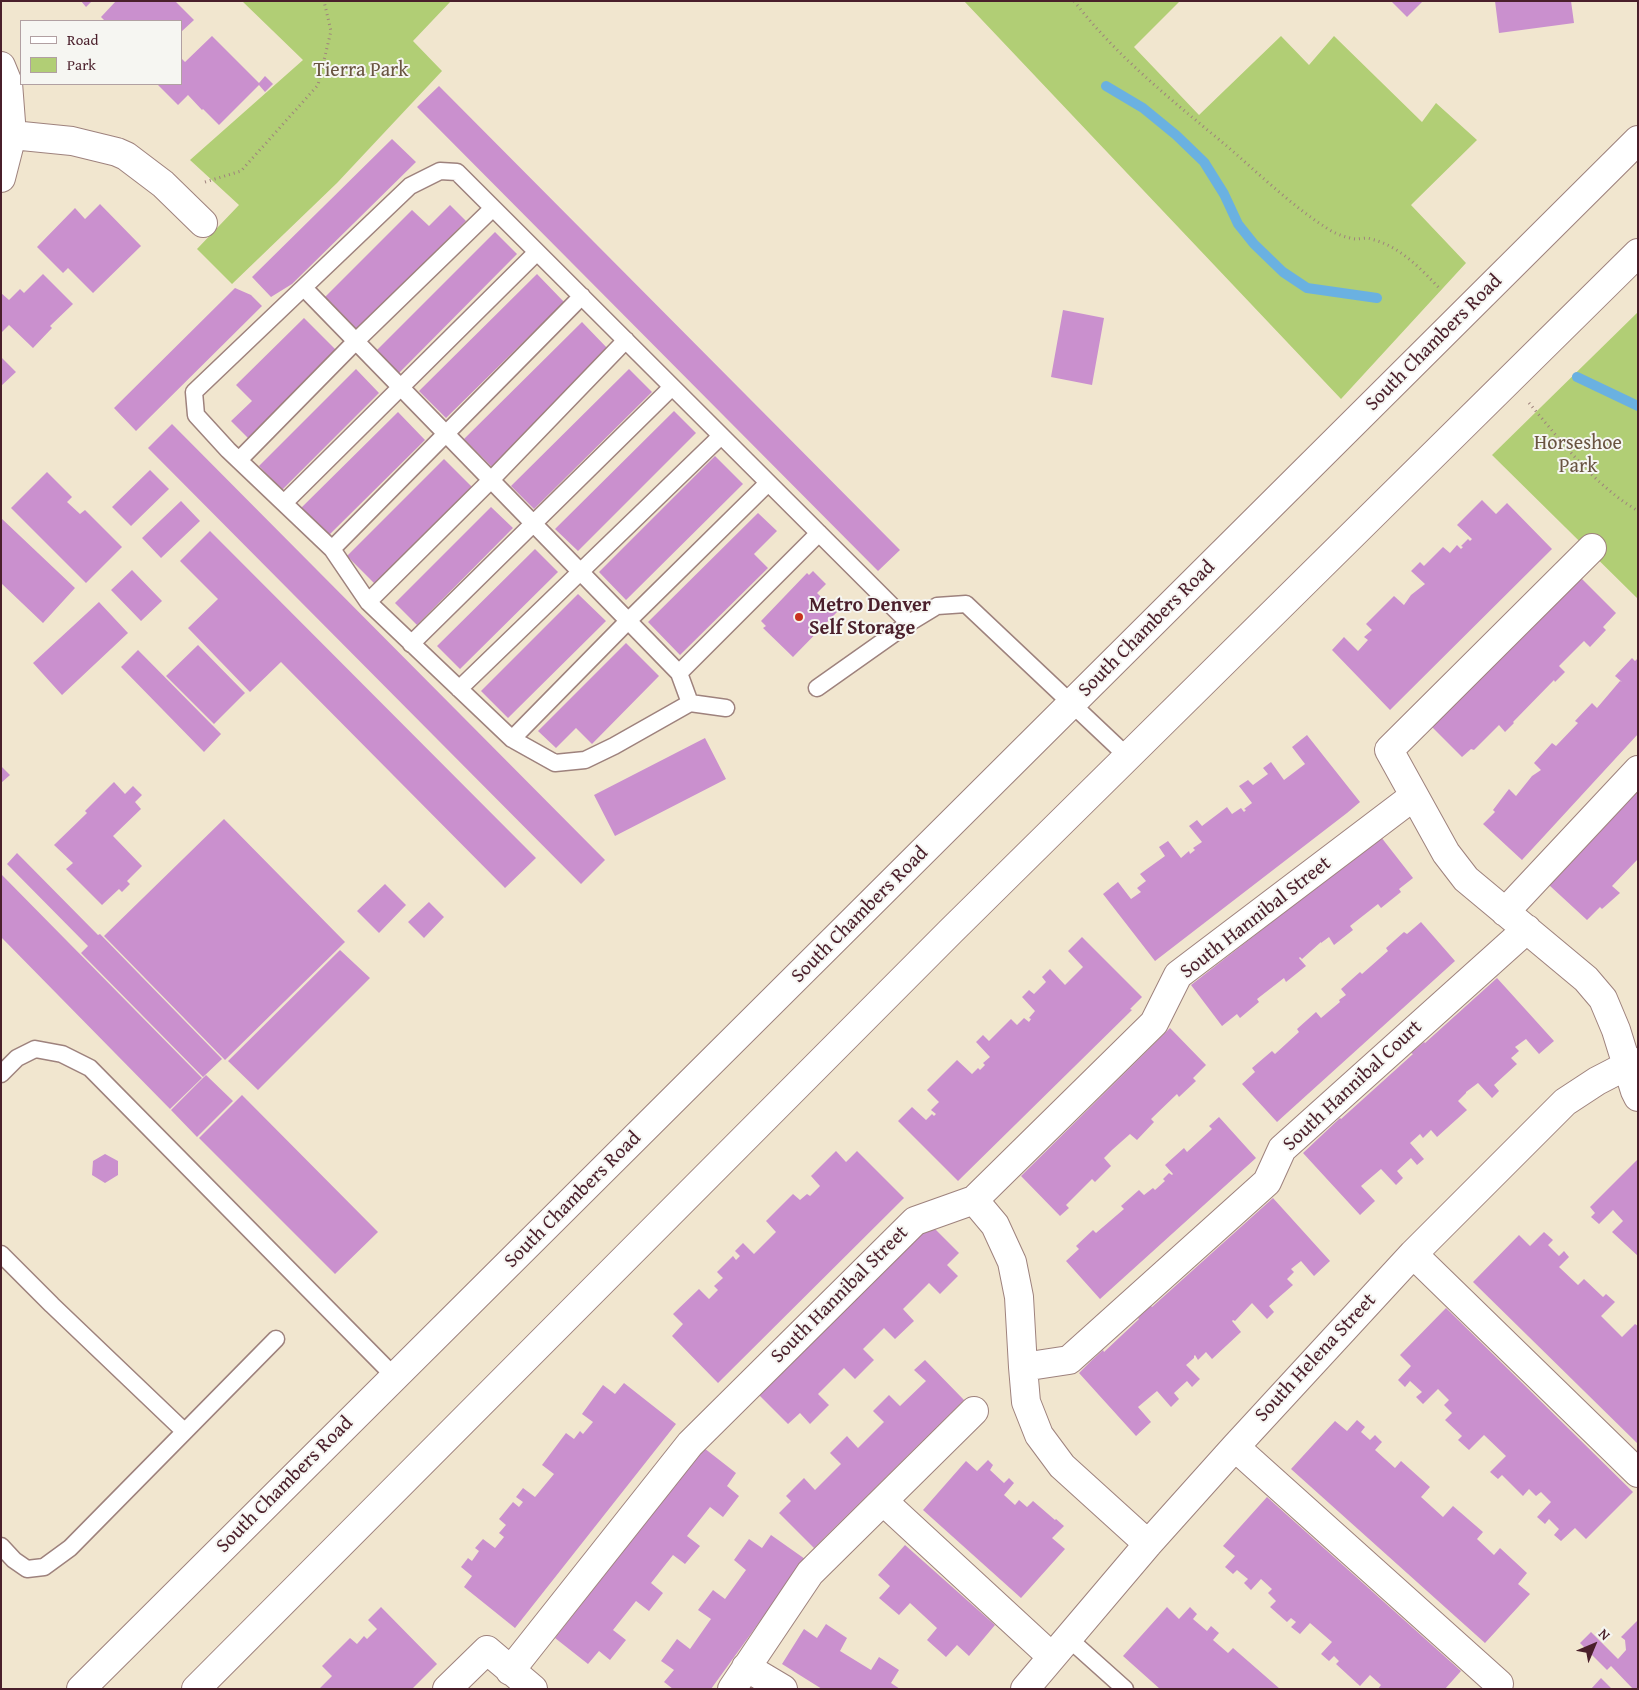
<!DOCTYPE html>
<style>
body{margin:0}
#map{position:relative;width:1639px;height:1690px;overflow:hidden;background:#f1e6cf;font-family:"Gentium Book Plus",serif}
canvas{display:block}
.frame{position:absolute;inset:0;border:2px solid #4a1f2b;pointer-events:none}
.legend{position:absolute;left:20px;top:20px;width:162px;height:65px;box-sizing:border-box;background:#f6f6f2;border:1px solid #b1a0a2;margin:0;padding:6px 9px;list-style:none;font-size:15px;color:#4a1f2b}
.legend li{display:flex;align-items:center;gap:10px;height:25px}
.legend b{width:25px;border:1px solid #b1a0a2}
.north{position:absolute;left:1569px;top:1620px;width:50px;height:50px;-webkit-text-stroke:4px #f6f6f2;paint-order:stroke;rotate:45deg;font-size:14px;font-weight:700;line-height:20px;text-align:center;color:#4a1f2b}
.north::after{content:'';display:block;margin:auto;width:18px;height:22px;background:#4a1f2b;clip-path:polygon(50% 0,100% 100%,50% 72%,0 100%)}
</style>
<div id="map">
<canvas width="1639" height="1690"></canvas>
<div class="frame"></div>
<ul class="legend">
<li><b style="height:6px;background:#fff"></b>Road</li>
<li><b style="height:14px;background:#b1ce75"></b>Park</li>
</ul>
<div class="north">N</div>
</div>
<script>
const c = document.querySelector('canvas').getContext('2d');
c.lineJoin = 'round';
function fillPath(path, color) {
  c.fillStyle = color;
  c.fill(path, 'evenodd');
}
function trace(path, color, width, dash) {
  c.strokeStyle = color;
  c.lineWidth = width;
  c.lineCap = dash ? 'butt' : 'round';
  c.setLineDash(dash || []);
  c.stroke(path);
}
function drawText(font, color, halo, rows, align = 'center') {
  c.font = font + ' "Gentium Book Plus",serif';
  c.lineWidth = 4;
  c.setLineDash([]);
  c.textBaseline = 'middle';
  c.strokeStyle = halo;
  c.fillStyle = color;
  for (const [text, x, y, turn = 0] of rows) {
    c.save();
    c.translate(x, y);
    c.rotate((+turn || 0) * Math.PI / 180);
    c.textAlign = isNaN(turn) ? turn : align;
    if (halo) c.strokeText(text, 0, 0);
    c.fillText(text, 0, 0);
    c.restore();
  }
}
fillPath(new Path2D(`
 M242,1H451L413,41L442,71L337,183L232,284L197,249L239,205L190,160L303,60Z
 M964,1H1180L1134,47L1199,115L1281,36L1309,65L1334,36L1422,122L1436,103L1477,140L1411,205L1466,263L1341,399Z
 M1638,312V599L1492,455Z`), '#b1ce75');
trace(new Path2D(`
 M1106,86L1143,108L1176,135L1204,162L1224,194L1238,224L1254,244L1283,272L1307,288L1377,298
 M1577,377L1638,406`), '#6ab1e1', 10);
fillPath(new Path2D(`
 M81,1H92L86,7Z
 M116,1H175L194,20L181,32V21H105L101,17Z
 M1391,1H1423L1407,17Z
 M1495,1H1571L1574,23L1499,33Z
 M212,36L259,83L265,76L273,84L265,92L259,85L219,125L203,109L202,110L188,95L178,105L157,84H181V58L185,62Z
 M439,86L900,550L878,571L417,107Z
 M392,139L416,162L292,284L271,297L252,277Z
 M100,204L141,246L93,293L68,268L63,273L37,247L75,208L85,219Z
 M450,205L466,221L357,331L324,298L412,210L429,226Z
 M495,232L517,254L399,373L376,351Z
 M43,274L73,304L50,326L52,328L33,348L9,325L1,333V293L9,300L20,289L24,293Z
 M537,274L564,302L446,418L419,391Z
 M235,288L251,295L262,306L136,431L114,408Z
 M1063,310L1104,318L1092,385L1051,377Z
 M304,318L336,350L248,438L231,421L252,401L236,385Z
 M582,322L609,350L492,467L464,439Z
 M1,357L16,372L1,386Z
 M356,369L379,393L282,490L259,466Z
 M629,369L652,392L534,509L511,486Z
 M674,411L696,433L578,551L555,529Z
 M398,412L425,440L328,536L301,508Z
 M172,424L605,860L581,884L148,448Z
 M715,456L743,484L626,600L599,572Z
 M444,459L472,487L375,584L347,556Z
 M150,470L169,489L131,526L112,507Z
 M47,472L72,497L67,502L80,514L85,510L122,547L86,583L11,508Z
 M1482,500L1496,514L1507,503L1552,549L1390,710L1332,650L1344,637L1358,651L1368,640L1364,637L1372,630L1366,624L1394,596L1404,605L1411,595L1425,584L1411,571L1420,562L1424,566L1443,547L1450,553L1457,545L1461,549L1463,547L1461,546L1468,539L1470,541L1472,539L1457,525Z
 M181,501L200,521L161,558L142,538Z
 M491,507L513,528L417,625L395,603Z
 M758,513L777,531L754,554L768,568L680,655L648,622Z
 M1,518L75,588L43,623L1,583Z
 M210,531L536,858L505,888L281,662L250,692L188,628L218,599L180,561Z
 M535,549L558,572L460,669L437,646Z
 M132,570L162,601L141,621L111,590Z
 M813,571L826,584L817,593L837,612L793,657L763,628L766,626L761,621L807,573L809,575Z
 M1581,578L1616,613L1603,627L1606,630L1590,647L1584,641L1559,666L1565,672L1555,682L1554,680L1513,722L1514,723L1505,732L1499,725L1474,750L1471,749L1462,757L1431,726Z
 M578,594L606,621L508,718L481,691Z
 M99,602L128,633L62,695L33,663Z
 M626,643L659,676L592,744L576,728L556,748L538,731Z
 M198,645L245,693L214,724L166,676Z
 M138,650L221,734L204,752L121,667Z
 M1632,658L1635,661L1638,658V734L1522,860L1483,824L1495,812L1493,810L1509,789L1516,796L1532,776L1541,770L1534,763L1552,743L1556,746L1578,723L1575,721L1592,703L1597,708L1620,681L1622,682L1615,676Z
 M1307,735L1360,802L1347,813L1155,961L1103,894L1118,882L1131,899L1141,892L1137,888L1146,881L1140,874L1165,856L1159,847L1168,841L1181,858L1189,851L1190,854L1195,850L1193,848L1202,842L1189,826L1197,820L1202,826L1227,807L1232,814L1241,808L1244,812L1246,810L1244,809L1252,803L1239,786L1248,780L1253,785L1268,774L1263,768L1271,762L1284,780L1305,764L1292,747Z
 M705,738L726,779L615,836L594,795Z
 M1,766L10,775L1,783Z
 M114,782L125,794L133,786L142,795L135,802L141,809L113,836L142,866L127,881L130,884L122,892L119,889L102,905L66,869L73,863L54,845L87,813L85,811Z
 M1638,790V861L1637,860L1612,886L1620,893L1602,909L1600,907L1587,920L1549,885Z
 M224,819L345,942L225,1060L104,936Z
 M1381,837L1413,878L1399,889L1401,892L1381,908L1378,904L1350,926L1353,930L1334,945L1329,937L1321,943V942L1302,959L1300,957L1299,958L1306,966L1286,982L1284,978L1257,999L1259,1002L1240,1018L1237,1014L1222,1026L1191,985Z
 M17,853L98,935L100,934L222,1059L203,1077L81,953L88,946L7,864Z
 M1,874L202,1078L170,1109L1,937Z
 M385,884L406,905L379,933L357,911Z
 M429,902L444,917L424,938L408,922Z
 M1421,922L1455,961L1277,1122L1242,1084L1255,1072L1252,1068L1272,1051L1275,1054L1299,1032L1297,1029L1316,1012L1321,1018L1340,1002L1339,1000L1346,995L1341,989L1360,972L1362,974L1388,951L1386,948L1404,932L1407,934Z
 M1082,937L1142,997L1130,1009L1132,1010L958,1181L898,1121L912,1107L926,1120L932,1114L934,1116L936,1114L931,1110L939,1102L927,1090L957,1060L972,1074L978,1068L980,1070L985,1065L983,1063L990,1057L976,1042L983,1035L989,1041L1011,1019L1017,1025L1024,1018L1029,1022L1031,1019L1029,1018L1035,1011L1022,997L1029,990L1034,994L1046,982L1042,977L1050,969L1065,985L1083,967L1068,951Z
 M340,950L370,978L258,1090L228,1061Z
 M1497,978L1554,1041L1539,1054L1526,1039L1515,1047L1519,1051L1511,1058L1517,1064L1494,1085L1499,1091L1492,1098L1478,1083L1466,1092V1093L1458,1101L1467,1110L1437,1137L1431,1130L1423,1138L1420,1134L1410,1143L1424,1159L1417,1165L1411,1158L1397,1171L1403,1178L1396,1185L1381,1169L1361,1186L1375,1201L1360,1215L1303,1153L1340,1118L1341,1119L1413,1054L1411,1053L1424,1042L1425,1043Z
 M1170,1028L1206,1065L1193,1078L1196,1081L1179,1097L1177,1094L1151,1119L1154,1122L1137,1140L1130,1134L1112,1150L1104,1158L1111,1166L1095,1182L1092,1179L1066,1205L1069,1208L1060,1216L1021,1176Z
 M206,1075L233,1101L197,1137L171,1110Z
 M242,1095L378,1232L335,1274L199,1138Z
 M1219,1117L1256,1158L1100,1299L1066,1261L1079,1249L1076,1246L1093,1230L1096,1233L1124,1209L1121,1206L1139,1190L1144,1195L1153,1188L1155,1190L1165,1181L1163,1179L1169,1173L1172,1175L1173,1174L1165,1165L1184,1148L1187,1152L1212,1129L1209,1126Z
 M836,1151L846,1162L857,1151L904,1198L718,1383L672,1336L683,1324L673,1314L699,1289L709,1299L718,1290L714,1286L723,1278L717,1272L733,1256L736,1260L740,1256L735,1251L743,1243L754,1254L776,1232L766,1221L793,1194L800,1200L807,1194L810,1196L820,1186L811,1176Z
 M105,1154L118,1161V1175L105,1183L92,1175L93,1161Z
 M1638,1159V1256L1612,1232L1623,1221L1613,1210L1599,1224L1591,1217L1595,1213L1590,1207Z
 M1273,1198L1330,1261L1314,1276L1301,1261L1291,1269L1294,1272L1287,1279L1293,1285L1269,1306L1274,1312L1267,1319L1252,1303L1235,1321L1233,1320L1232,1321L1241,1332L1212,1359L1206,1352L1198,1360L1195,1355L1194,1356V1358L1186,1365L1200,1379L1192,1387L1187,1381L1174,1393L1179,1399L1171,1407L1157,1391L1138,1407L1151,1422L1136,1436L1079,1373L1091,1361L1103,1350L1104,1352L1139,1319L1138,1318L1151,1306L1152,1307Z
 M930,1224L959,1253L947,1265L958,1276L940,1294L929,1283L903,1309L914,1321L895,1339L884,1328L863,1349L874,1360L855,1379L844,1368L818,1394L829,1405L810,1424L800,1413L788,1424L759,1395Z
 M1544,1232L1553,1240L1548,1245L1559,1256L1564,1251L1569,1257L1559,1267L1578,1285L1584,1279L1603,1297L1606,1294L1615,1302L1601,1316L1622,1337L1635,1324L1638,1326V1444L1473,1282L1519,1235L1530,1246Z
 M1446,1308L1633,1492L1586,1539L1575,1528L1561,1541L1554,1535L1559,1529L1549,1519L1545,1524L1537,1517L1551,1502L1541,1492L1536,1496L1529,1489L1523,1496L1502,1475L1498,1479L1490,1472L1506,1456L1484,1435L1469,1450L1458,1440L1462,1436L1445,1420L1452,1413L1444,1405L1449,1400L1438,1389L1423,1404L1416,1397L1422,1392L1410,1381L1405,1387L1398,1380L1411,1366L1400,1355Z
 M925,1360L964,1400L814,1548L779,1513L791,1501L786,1496L804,1478L815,1490L841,1464L830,1453L847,1436L858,1448L884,1422L873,1411L889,1395L900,1406L926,1381L914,1370Z
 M624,1383L676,1424L515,1628L464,1587L472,1576L461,1567L468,1558L472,1561L479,1551L475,1548L483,1539L495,1548L504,1537L499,1533L506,1525L499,1519L513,1502L519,1507L523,1502L516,1497L523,1488L535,1497L554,1474L542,1465L566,1433L574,1439L580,1431L583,1434L593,1422L582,1414L603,1385L615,1394Z
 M1357,1420L1365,1427L1361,1432L1370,1440L1375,1435L1382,1442L1375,1450L1395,1468L1401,1461L1430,1487L1421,1497L1443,1517L1453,1506L1483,1532L1477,1539L1494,1555L1500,1548L1527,1573L1518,1584L1530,1594L1485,1643L1291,1469L1335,1421L1347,1431Z
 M704,1448L736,1473L727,1486L739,1496L723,1517L710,1507L687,1536L700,1546L685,1564L673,1555L651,1583L663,1593L649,1611L636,1601L613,1630L626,1640L610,1660L599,1651L588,1664L555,1638Z
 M988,1460L993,1465L990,1470L1004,1483L1009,1478L1014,1483L1004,1495L1015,1505L1019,1500L1027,1507L1033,1501L1055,1520L1056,1519L1064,1526L1052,1538L1065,1549L1021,1598L923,1510L966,1461L977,1471Z
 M1267,1497L1461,1671L1445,1689H1378L1381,1685L1370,1675L1360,1686L1336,1664L1339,1661L1334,1656L1329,1661L1321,1654L1332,1642L1310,1623L1300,1634L1291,1627L1296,1622L1291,1618L1287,1622L1270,1607L1276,1601L1268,1593L1272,1589L1261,1579L1251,1590L1244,1583L1248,1579L1237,1570L1233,1574L1225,1567L1235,1556L1223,1546Z
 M771,1535L805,1559L711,1689H673L664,1682L674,1670L661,1661L677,1639L690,1649L711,1619L698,1610L713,1590L725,1599L746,1570L734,1560L749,1539L762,1548Z
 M905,1545L995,1625L969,1656L957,1645L946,1657L927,1640L937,1628L910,1603L899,1615L879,1598L890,1586L878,1575Z
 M381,1607L437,1664L412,1689H319L332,1676L322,1666L350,1638L357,1644L364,1636L367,1639L377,1629L368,1620Z
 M1167,1607L1179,1619L1190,1607L1197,1614L1193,1619L1207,1631L1211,1626L1219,1633L1213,1640L1228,1653L1233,1648L1280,1689H1160L1123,1656Z
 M1638,1620V1689H1633L1611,1666L1607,1670L1580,1643L1591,1632L1618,1659L1626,1650L1625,1640L1621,1637Z
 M826,1624L847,1638L840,1651L871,1670L879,1657L899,1670L891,1683L900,1689H822L782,1664L804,1629L817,1638Z
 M1601,1678L1612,1689H1591Z`), '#ca90ce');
const lane = new Path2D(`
 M304,288L679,673
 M239,460L355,342L493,208
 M284,503L537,252
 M332,549L582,296
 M368,602L491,480L626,340
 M411,644L672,387
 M817,688L909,623
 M459,689L721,436
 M690,703L679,673L819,533
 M726,708L690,703L614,746L585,760L555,763L512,739L368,602L332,549L228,450L196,415L194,392L410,186L440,171L457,172L909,623L937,606L966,604L1127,756
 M512,739L628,621L768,483
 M1,1074L17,1058L35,1049L62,1054L90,1068L395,1377
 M1,1254L52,1305L184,1431
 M1,1546L14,1560L27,1569L44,1567L70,1548L276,1339
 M1068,1638L1125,1689`);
const street = new Path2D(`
 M1,66L8,83L12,135L1,178
 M12,135L72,141L117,152L126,156L163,184L203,223
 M1592,548L1389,750L1446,853L1466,879L1586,979L1603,999L1616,1030L1635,1091L1638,1097
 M1505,912L1638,770
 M974,1200L995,1225L1012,1262L1019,1297L1023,1367L1026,1402L1039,1435L1062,1466L1148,1544
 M1413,1254L1638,1473
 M1023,1367L1069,1360L1267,1182L1282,1149L1527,929
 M1235,1447L1499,1684
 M883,1501L1052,1657
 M746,1667L783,1689
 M510,1671L690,1444L915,1221L974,1200L1154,1023L1178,975L1414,796
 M447,1689L487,1650L533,1689
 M732,1689L810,1573L974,1411
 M1025,1689L1148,1544L1235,1447L1413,1254L1565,1102L1597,1081L1626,1066L1638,1062`);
const primary = new Path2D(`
 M81,1689L1638,140
 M196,1689L951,931L1638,253`);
trace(lane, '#9e827d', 19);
trace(street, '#9e827d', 30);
trace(primary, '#9e827d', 30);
trace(new Path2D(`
 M1074,1C1117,57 1174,102 1228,147C1259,174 1290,204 1325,227C1333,233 1346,238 1356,239C1361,239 1366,237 1371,239C1400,246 1421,269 1441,290
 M205,182L241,171L318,85L331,31L324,1
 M1529,403C1562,442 1593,484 1638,511`), '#9e827d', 3, [1, 4]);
trace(lane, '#fff', 16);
trace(street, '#fff', 28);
trace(primary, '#fff', 28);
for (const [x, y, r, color] of [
 [799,617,5,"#c8321e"]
]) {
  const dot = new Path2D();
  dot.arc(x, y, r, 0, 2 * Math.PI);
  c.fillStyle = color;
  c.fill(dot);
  trace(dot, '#f6f6f2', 2);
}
drawText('20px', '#695441', '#f6f6f2', [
 ["Tierra Park",361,71],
 ["Horseshoe",1578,444],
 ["Park",1578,467]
]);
drawText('20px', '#4a1f2b', '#f6f6f2', [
 ["South Chambers Road",1434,343,-45],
 ["South Chambers Road",1147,629,-45],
 ["South Chambers Road",860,915,-45],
 ["South Hannibal Street",1256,918,-38],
 ["South Hannibal Court",1353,1086,-43],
 ["South Chambers Road",573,1200,-45],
 ["South Hannibal Street",840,1295,-45],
 ["South Helena Street",1316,1358,-47],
 ["South Chambers Road",285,1485,-45]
]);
drawText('bold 20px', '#4a1f2b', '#f6f6f2', [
 ["Metro Denver",809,606],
 ["Self Storage",809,629]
], 'left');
</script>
